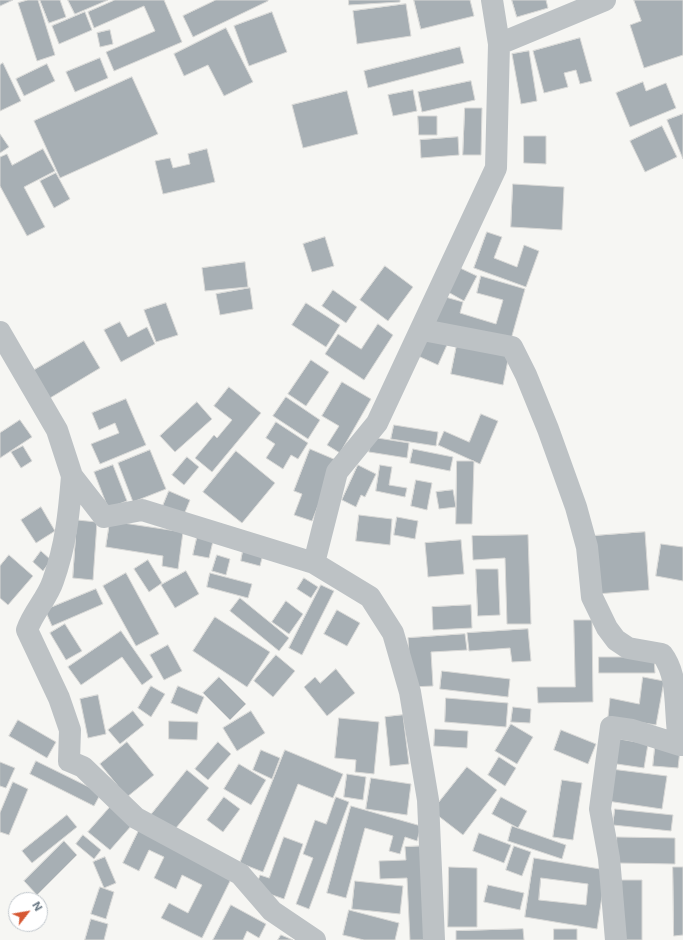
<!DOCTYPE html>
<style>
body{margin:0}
#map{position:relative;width:683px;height:940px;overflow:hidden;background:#f6f6f3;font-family:Inter,sans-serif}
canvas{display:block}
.north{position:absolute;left:8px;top:892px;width:40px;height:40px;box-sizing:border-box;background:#fff;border:1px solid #c2c8cd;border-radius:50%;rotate:59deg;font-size:11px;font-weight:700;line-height:16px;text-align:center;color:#677682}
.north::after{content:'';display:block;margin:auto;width:14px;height:18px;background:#d65833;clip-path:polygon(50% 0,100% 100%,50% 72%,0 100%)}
</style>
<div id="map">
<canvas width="683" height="940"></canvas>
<div class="north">N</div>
</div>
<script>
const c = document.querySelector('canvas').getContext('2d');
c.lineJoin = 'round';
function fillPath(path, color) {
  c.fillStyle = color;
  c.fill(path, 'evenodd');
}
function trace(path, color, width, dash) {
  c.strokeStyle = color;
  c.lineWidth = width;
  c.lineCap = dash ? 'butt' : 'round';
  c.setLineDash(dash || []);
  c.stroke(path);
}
const building = new Path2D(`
 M0,0H13L0,6Z
 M28,0H38L55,55L37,61L18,3Z
 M40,0H60L66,17L49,23Z
 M68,0H108L75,14Z
 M115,0H164L182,42L114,71L106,52L155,31L144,6L94,28L88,12Z
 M216,0H268V1L193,37L183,16Z
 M349,0H400V2L349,5Z
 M414,0H470L474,16L421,29Z
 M512,0H546L548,8L517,17Z
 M634,0H683V55L644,68L630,25L641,21Z
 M406,4L411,36L357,44L353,11Z
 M85,12L92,30L59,44L52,26Z
 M272,12L287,52L249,66L234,26Z
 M226,28L253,82L224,96L208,65L184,76L174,54Z
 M110,30L113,44L100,47L97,33Z
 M580,38L592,81L580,84L576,70L564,73L568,87L544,93L533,51Z
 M460,47L464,63L368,88L364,71Z
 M529,51L537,101L521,104L512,54Z
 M100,58L108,78L75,92L66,72Z
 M3,63L21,101L0,111V65Z
 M47,64L55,81L24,96L16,79Z
 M132,77L158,134L60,178L34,121Z
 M471,81L475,100L422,112L418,92Z
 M643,82L646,91L666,83L676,108L630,127L616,93Z
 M413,90L417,111L393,116L388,95Z
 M347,91L358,134L303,148L292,105Z
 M465,108H482L481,155H463Z
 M683,114V159L667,120Z
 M418,116H437V135H419Z
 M662,126L677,157L645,172L630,141Z
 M0,134L9,147L0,153Z
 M524,136H546V164L524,163Z
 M458,137L459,155L421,158L420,140Z
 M43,149L55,171L24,187L45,227L27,236L0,186V157L7,154L12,165Z
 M207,149L215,182L163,194L155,161L170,158L173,168L190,164L188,154Z
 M56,173L70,199L54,208L40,181Z
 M513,184L564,187L562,230L511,227Z
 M487,232L502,237L494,258L517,267L524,245L539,251L526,287L474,268Z
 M325,237L334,266L312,272L303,244Z
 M245,262L248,287L205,291L202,268Z
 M385,266L413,287L388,321L360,300Z
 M460,268L477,276L464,301L448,292Z
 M481,276L525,289L510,343L435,322L442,296L463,302L460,313L496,324L503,300L477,293Z
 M250,288L253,309L220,315L216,294Z
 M333,290L357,307L346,323L322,306Z
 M166,303L178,335L156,342L144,310Z
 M306,303L340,325L326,347L292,325Z
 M120,322L128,337L147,327L155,344L121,362L104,330Z
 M378,324L393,335L364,380L325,354L338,334L361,349Z
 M426,336L447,345L438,365L418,356Z
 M84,341L100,368L45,401L29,373Z
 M457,344L509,355L503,385L451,374Z
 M311,360L329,372L306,406L288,394Z
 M342,382L371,399L340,453L327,445L339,426L322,416Z
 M229,387L261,413L212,472L195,458L214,435L217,438L232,420L214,406Z
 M286,397L320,420L308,439L273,416Z
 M126,399L146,445L100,464L91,444L119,433L115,423L99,430L92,413Z
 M197,402L212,419L175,452L160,436Z
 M481,414L498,421L480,464L438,445L444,431L469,442Z
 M20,420L32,437L0,458V433Z
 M276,422L308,443L298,459L291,455L283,469L266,458L275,444L266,438Z
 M394,425L438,432L436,446L391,439Z
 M371,437L409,443L407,458L369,452Z
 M23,446L32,461L21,468L11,452Z
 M310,449L336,460L312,521L294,515L302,494L294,491Z
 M413,449L453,457L450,471L410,463Z
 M150,450L166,489L133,502L118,463Z
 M236,451L275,483L242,523L203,492Z
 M187,457L199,467L184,485L172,475Z
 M457,461H474L472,524H456Z
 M113,465L127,501L108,508L94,472Z
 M358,465L376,474L365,497L361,495L356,507L342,500Z
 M380,465L392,467L389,485L407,488L405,497L376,491Z
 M416,480L432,483L427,510L411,506Z
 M453,490L456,507L439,509L436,492Z
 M169,491L190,500L183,517L162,508Z
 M41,507L55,531L36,543L21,520Z
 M359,515L392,519L390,545L356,541Z
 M397,517L418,521L415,539L394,535Z
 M77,520L97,522L93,580L73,578Z
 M110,521L183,532L178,569L162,566L163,556L106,547Z
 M645,532L649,590L596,594L592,536Z
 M198,533L214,537L209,558L193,555Z
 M528,535L531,624H507L505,558L473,560L472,536Z
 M461,540L464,574L428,577L425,543Z
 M661,544L683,547V581L656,576Z
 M244,545L264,550L260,566L241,561Z
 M41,551L51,560L43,571L33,562Z
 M9,555L33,576L8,605L0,598V566Z
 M217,555L230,559L226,575L212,571Z
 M148,560L162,583L149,592L134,569Z
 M476,569H498L500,615L478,616Z
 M186,571L199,594L175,608L161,585Z
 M126,573L159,634L136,646L103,586Z
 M210,573L252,584L248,598L207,587Z
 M304,578L318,587L311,598L297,589Z
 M321,585L334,591L302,655L289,648Z
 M96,589L103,604L52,626L45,610Z
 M240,598L289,638L279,651L230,611Z
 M286,601L303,614L289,634L272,622Z
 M471,605L472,628L433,630L432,607Z
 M337,610L360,623L347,646L324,634Z
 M215,617L270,652L247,687L193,651Z
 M574,620H592L593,702L538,703L537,687H575Z
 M65,624L82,651L66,660L50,633Z
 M528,629L531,661L512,662L510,648L469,651L467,633Z
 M121,631L153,677L142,685L122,657L81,685L68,667Z
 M465,634L467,650L431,652L433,686L411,687L408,638Z
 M168,645L182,671L164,680L150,655Z
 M276,655L295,671L273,697L254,681Z
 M599,657H654L655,673H599Z
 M336,669L355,693L327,716L304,687L315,677L320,683Z
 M442,671L510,679L508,697L440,689Z
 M219,677L246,704L230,720L203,693Z
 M643,677L664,681L656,725L608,717L610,698L639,704Z
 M151,686L165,694L151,717L138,708Z
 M178,686L204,697L197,714L171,703Z
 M98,695L106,734L88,738L80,699Z
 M446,698L508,703L506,727L445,722Z
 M513,707L531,709L530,723L511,722Z
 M133,711L144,725L120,744L108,730Z
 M251,711L265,733L237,751L223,728Z
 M403,715L409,764L390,766L385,717Z
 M339,718L379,722L374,774L355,772L356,760L335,758Z
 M18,720L56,742L47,758L9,736Z
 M169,721L198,722L197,740L169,739Z
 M511,724L533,737L517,764L495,751Z
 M435,729L468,731L467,748L434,746Z
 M561,730L596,744L588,764L554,750Z
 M614,738L648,744L644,768L610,763Z
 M127,742L154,775L127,797L100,764Z
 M218,742L231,754L208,780L195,769Z
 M655,747L680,750L678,768L653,766Z
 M261,750L280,758L272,779L253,770Z
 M285,750L343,774L333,798L298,784L263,872L240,863Z
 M499,757L516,768L505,786L488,775Z
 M36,761L101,793L94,806L30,774Z
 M0,762L15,768L6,788L0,786Z
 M239,764L266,780L251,805L224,789Z
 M467,767L497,790L463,835L432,811Z
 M611,769L667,776L662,809L607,801Z
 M187,770L209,788L171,834L150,816Z
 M347,774L366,777L363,800L344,797Z
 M371,778L411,784L407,815L366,809Z
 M562,780L582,783L573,840L553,837Z
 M13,782L28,789L9,835L0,832V813Z
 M224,797L240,809L223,832L207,820Z
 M336,797L349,802L309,909L296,904L313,858L303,854L315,820L326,824Z
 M501,797L527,811L518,828L492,814Z
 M351,806L421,826L417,841L405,837L400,854L389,851L393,836L365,828L346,898L327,893Z
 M110,807L132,825L110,850L88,832Z
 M615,809L673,815L671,831L613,825Z
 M67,815L77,827L32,863L22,851Z
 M512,826L566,845L562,859L508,841Z
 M140,828L233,875L202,938L161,918L169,903L188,913L202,885L182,875L176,889L154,878L164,857L149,850L139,871L123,863Z
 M479,833L511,845L504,863L473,851Z
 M83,835L101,850L94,859L76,844Z
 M284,837L303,844L284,899L255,889L260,875L269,878Z
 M617,837L675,838V864L617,863Z
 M64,841L77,855L37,895L24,881Z
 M423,846L427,940H410L407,878L380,879L379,861L406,860L405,847Z
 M514,846L531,852L522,876L506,870Z
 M105,857L116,883L104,888L93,862Z
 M534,858L606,870L597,929L525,917ZM541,878L588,884L586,905L539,900Z
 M449,867L477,868V927H448Z
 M673,867H683V935L674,936Z
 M622,880H642V940H622Z
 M355,881L403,886L400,914L352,909Z
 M488,885L524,893L520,910L484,902Z
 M100,887L114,892L106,919L91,914Z
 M231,905L266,924L259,938L247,931L243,940H213Z
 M349,910L399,923L395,940H364L343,935Z
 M91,919L108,924L104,940H85Z
 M523,929L524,940H456V931Z
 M554,929H577V940H554Z
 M281,935L293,940H278Z`);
fillPath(building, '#a7afb4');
trace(building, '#d8d8d6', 1);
trace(new Path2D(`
 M499,44L605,0
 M423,330L512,347L526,375L548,429L576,507L587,547L592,597L607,628L616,640L628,648L662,654C681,679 673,716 680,745H683
 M0,332L57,430L72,476L104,517L142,510L314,563L370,597L393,633L410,692L428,800L434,940
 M72,476C69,513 66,545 53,581C47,599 33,612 27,630L59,698L70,730L69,761L83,767L136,818L240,874L272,911L315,940
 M314,563L337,472L377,423L496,168L499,44L492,0
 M616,940L609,858L600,809L611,727L632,730L680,745`), '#bdc2c5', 22);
</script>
